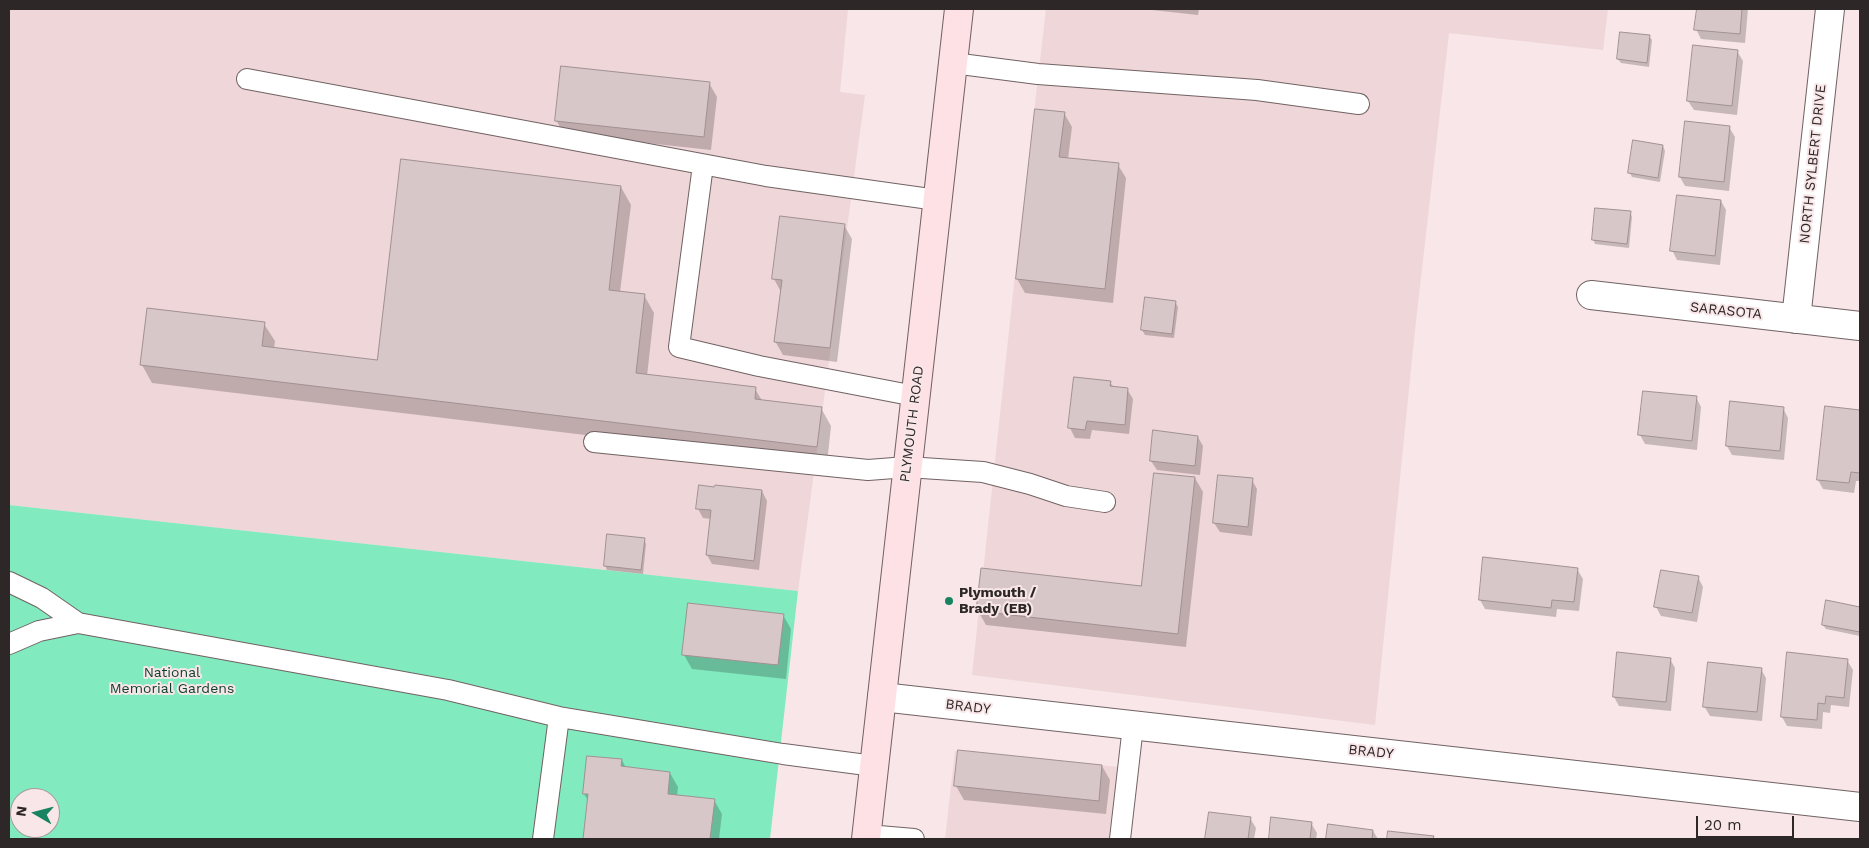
<!DOCTYPE html>
<style>
body{margin:0}
#map{position:relative;width:1869px;height:848px;overflow:hidden;background:#f8e6e8;font-family:"Work Sans",sans-serif}
canvas{display:block}
.frame{position:absolute;inset:0;border:10px solid #2d2727;pointer-events:none}
.north{position:absolute;left:10px;top:788px;width:50px;height:50px;box-sizing:border-box;background:#f8e6e8;border:1px solid #a79a9b;border-radius:50%;rotate:278deg;font-size:14px;font-weight:700;line-height:20px;text-align:center;color:#2d2727}
.north::after{content:'';display:block;margin:auto;width:18px;height:22px;background:#188360;clip-path:polygon(50% 0,100% 100%,50% 72%,0 100%)}
.scale{position:absolute;left:1696px;top:816px;width:98px;height:22px;box-sizing:border-box;border:2px solid #2d2727;border-top:0;padding-left:6px;font-size:15px;line-height:18px;white-space:nowrap;color:#2d2727;-webkit-text-stroke:4px #f8e6e8;paint-order:stroke}
</style>
<div id="map">
<canvas width="1869" height="848"></canvas>
<div class="frame"></div>
<div class="north">N</div>
<div class="scale">20 m</div>
</div>
<script>
const c = document.querySelector('canvas').getContext('2d');
c.lineJoin = 'round';
function fillPath(path, color) {
  c.fillStyle = color;
  c.fill(path, 'evenodd');
}
function trace(path, color, width, dash) {
  c.strokeStyle = color;
  c.lineWidth = width;
  c.lineCap = dash ? 'butt' : 'round';
  c.setLineDash(dash || []);
  c.stroke(path);
}
function drawText(font, color, halo, rows, align = 'center') {
  c.font = font + ' "Work Sans",sans-serif';
  c.lineWidth = 4;
  c.setLineDash([]);
  c.textBaseline = 'middle';
  c.strokeStyle = halo;
  c.fillStyle = color;
  for (const [text, x, y, turn = 0] of rows) {
    c.save();
    c.translate(x, y);
    c.rotate((+turn || 0) * Math.PI / 180);
    c.textAlign = isNaN(turn) ? turn : align;
    if (halo) c.strokeText(text, 0, 0);
    c.fillText(text, 0, 0);
    c.restore();
  }
}
fillPath(new Path2D(`
 M9,9H848L840,92L865,95L798,591L9,505Z
 M1046,9H1608L1603,50L1449,33L1415,330L1375,725L972,675L1014,284Z
 M955,751L1139,769L1131,839H945Z`), '#efd6d8');
fillPath(new Path2D(`
 M9,505L798,591L770,839H9ZM20,798H50V828H20Z`), '#82eabf');
fillPath(new Path2D(`
 M1143,9H1199L1198,15Z
 M1698,9H1748L1745,43L1701,39L1696,29Z
 M1649,36L1652,40L1649,67L1621,63L1618,59Z
 M1737,51L1743,61L1737,115L1694,110L1688,101Z
 M709,83L717,97L711,150L564,134L556,120Z
 M1064,113L1072,127L1068,159L1118,165L1126,178L1113,303L1025,293L1017,279Z
 M1729,127L1735,137L1729,191L1685,186L1680,177Z
 M1663,146L1665,151L1660,182L1632,177L1630,173Z
 M621,187L631,205L620,292L644,295L654,313L647,376L755,389L763,402L821,408L831,426L827,464L152,383L142,365L264,324L275,341L274,349L378,361Z
 M1721,201L1726,210L1720,265L1677,260L1672,250Z
 M1630,212L1632,217L1629,248L1595,244L1593,239Z
 M844,225L852,239L837,362L783,355L775,341L781,292L774,279Z
 M1175,302L1178,307L1174,338L1145,335L1142,330Z
 M1110,382L1114,388L1127,389L1133,399L1129,434L1092,430L1090,439L1075,438L1070,428Z
 M1696,397L1701,407L1697,450L1645,444L1640,435Z
 M1783,408L1788,418L1784,460L1732,455L1727,446Z
 M1826,408L1860,411V481H1856L1854,493L1823,489L1818,480Z
 M1198,437L1203,446L1200,475L1157,470L1151,461Z
 M1195,478L1203,492L1186,647L986,625L978,611L982,570L1142,587Z
 M1252,480L1257,489L1252,536L1220,532L1214,523Z
 M762,491L767,501L759,570L712,564L707,555L711,519L703,518L698,509Z
 M644,539L646,544L643,574L607,570L605,565Z
 M1577,569L1583,579L1579,611L1557,609L1556,617L1485,609L1480,600Z
 M1698,577L1703,587L1697,622L1661,616L1656,607Z
 M1827,602L1860,608V636L1826,629L1823,625Z
 M783,615L791,629L786,679L692,669L684,655Z
 M1670,659L1675,668L1671,711L1619,706L1614,697Z
 M1847,660L1853,670L1849,707L1831,705L1830,713L1823,712L1822,729L1787,726L1782,717Z
 M1761,669L1766,678L1762,721L1710,716L1704,706Z
 M622,760L626,768L670,773L678,787L677,796L714,800L722,814L719,839H585L589,802L584,794Z
 M1102,766L1110,780L1106,814L964,800L956,786Z
 M1210,813L1250,818L1256,828L1254,839H1206Z
 M1272,818L1311,823L1317,833L1316,839H1270Z
 M1329,826L1373,831L1378,839H1327Z`), '#0003');
const building = new Path2D(`
 M1697,9H1742L1740,34L1694,30Z
 M1620,32L1650,35L1647,63L1617,59Z
 M1693,45L1738,50L1732,106L1687,101Z
 M561,66L710,82L704,137L555,121Z
 M1035,109L1065,112L1059,157L1119,163L1105,289L1016,279Z
 M1685,121L1730,126L1724,182L1679,177Z
 M1633,140L1663,145L1658,178L1628,173Z
 M401,159L621,186L609,290L645,294L636,373L756,387L755,399L822,407L817,447L140,365L147,308L265,322L262,346L377,360Z
 M1677,195L1721,200L1715,256L1670,251Z
 M1595,208L1631,211L1627,244L1592,240Z
 M780,216L845,224L830,348L774,342L782,280L772,279Z
 M1145,297L1176,301L1172,334L1141,330Z
 M1074,377L1111,381L1110,386L1128,388L1125,425L1087,421L1085,430L1068,428Z
 M1643,391L1697,396L1692,441L1638,435Z
 M1730,401L1784,407L1780,451L1726,446Z
 M1825,406L1860,410V473L1851,472L1849,483L1817,480Z
 M1153,430L1198,436L1195,466L1150,461Z
 M1154,473L1195,477L1178,634L976,611L981,568L1141,586Z
 M1218,475L1253,478L1248,527L1213,523Z
 M699,485L714,487L715,485L762,490L754,561L706,555L711,510L696,509Z
 M607,534L645,538L641,570L604,566Z
 M1483,557L1578,568L1574,602L1552,600L1551,608L1479,600Z
 M1661,570L1699,576L1692,613L1654,607Z
 M1826,600L1860,607V632L1822,625Z
 M688,603L784,614L778,665L682,655Z
 M1617,652L1671,658L1666,702L1613,697Z
 M1787,652L1848,659L1844,698L1826,696L1825,704L1818,703L1817,720L1781,717Z
 M1708,662L1762,668L1757,712L1703,707Z
 M958,750L1102,765L1099,801L954,786Z
 M587,756L622,759L621,766L670,772L668,794L715,799L710,839H583L588,794H583Z
 M1209,812L1251,817L1248,839H1205Z
 M1271,817L1312,822L1310,839H1269Z
 M1328,824L1373,830L1372,839H1326Z
 M1388,831L1434,836L1433,839H1387Z`);
fillPath(building, '#d8c7c9');
trace(building, '#a19193', 1);
const lane = new Path2D(`
 M953,63L1038,74L1257,90L1359,104
 M247,79L766,176L937,200
 M703,165L679,347L759,366L915,396
 M594,442L868,470L907,467L983,472L1030,484L1066,496L1105,502
 M9,582L42,598L78,623L448,690L559,717L783,754L874,766
 M9,644L39,631L78,623
 M867,835L914,839
 M543,839L559,717
 M1120,839L1133,726`);
const street = new Path2D(`
 M1591,295L1860,326
 M1796,319L1830,9
 M882,697L1860,807`);
const secondary = new Path2D(`
 M866,839L959,9`);
trace(lane, '#716263', 22);
trace(street, '#716263', 30);
trace(secondary, '#716263', 30);
trace(lane, '#fff', 20);
trace(street, '#fff', 28);
trace(secondary, '#fee1e5', 28);
for (const [x, y, r, color] of [
 [949,601,5,"#188360"]
]) {
  const dot = new Path2D();
  dot.arc(x, y, r, 0, 2 * Math.PI);
  c.fillStyle = color;
  c.fill(dot);
  trace(dot, '#f8e6e8', 2);
}
drawText('14px', '#2d2727', '#f8e6e8', [
 ["NORTH SYLBERT DRIVE",1813,164,-84],
 ["SARASOTA",1726,311,6],
 ["PLYMOUTH ROAD",912,424,-83],
 ["BRADY",968,707,7],
 ["BRADY",1371,752,6]
]);
drawText('bold 14px', '#2d2727', '#f8e6e8', [
 ["Plymouth /",959,593],
 ["Brady (EB)",959,609]
], 'left');
drawText('14px', '#0b3e2c', '#f8e6e8', [
 ["National",172,673],
 ["Memorial Gardens",172,689]
]);
</script>
